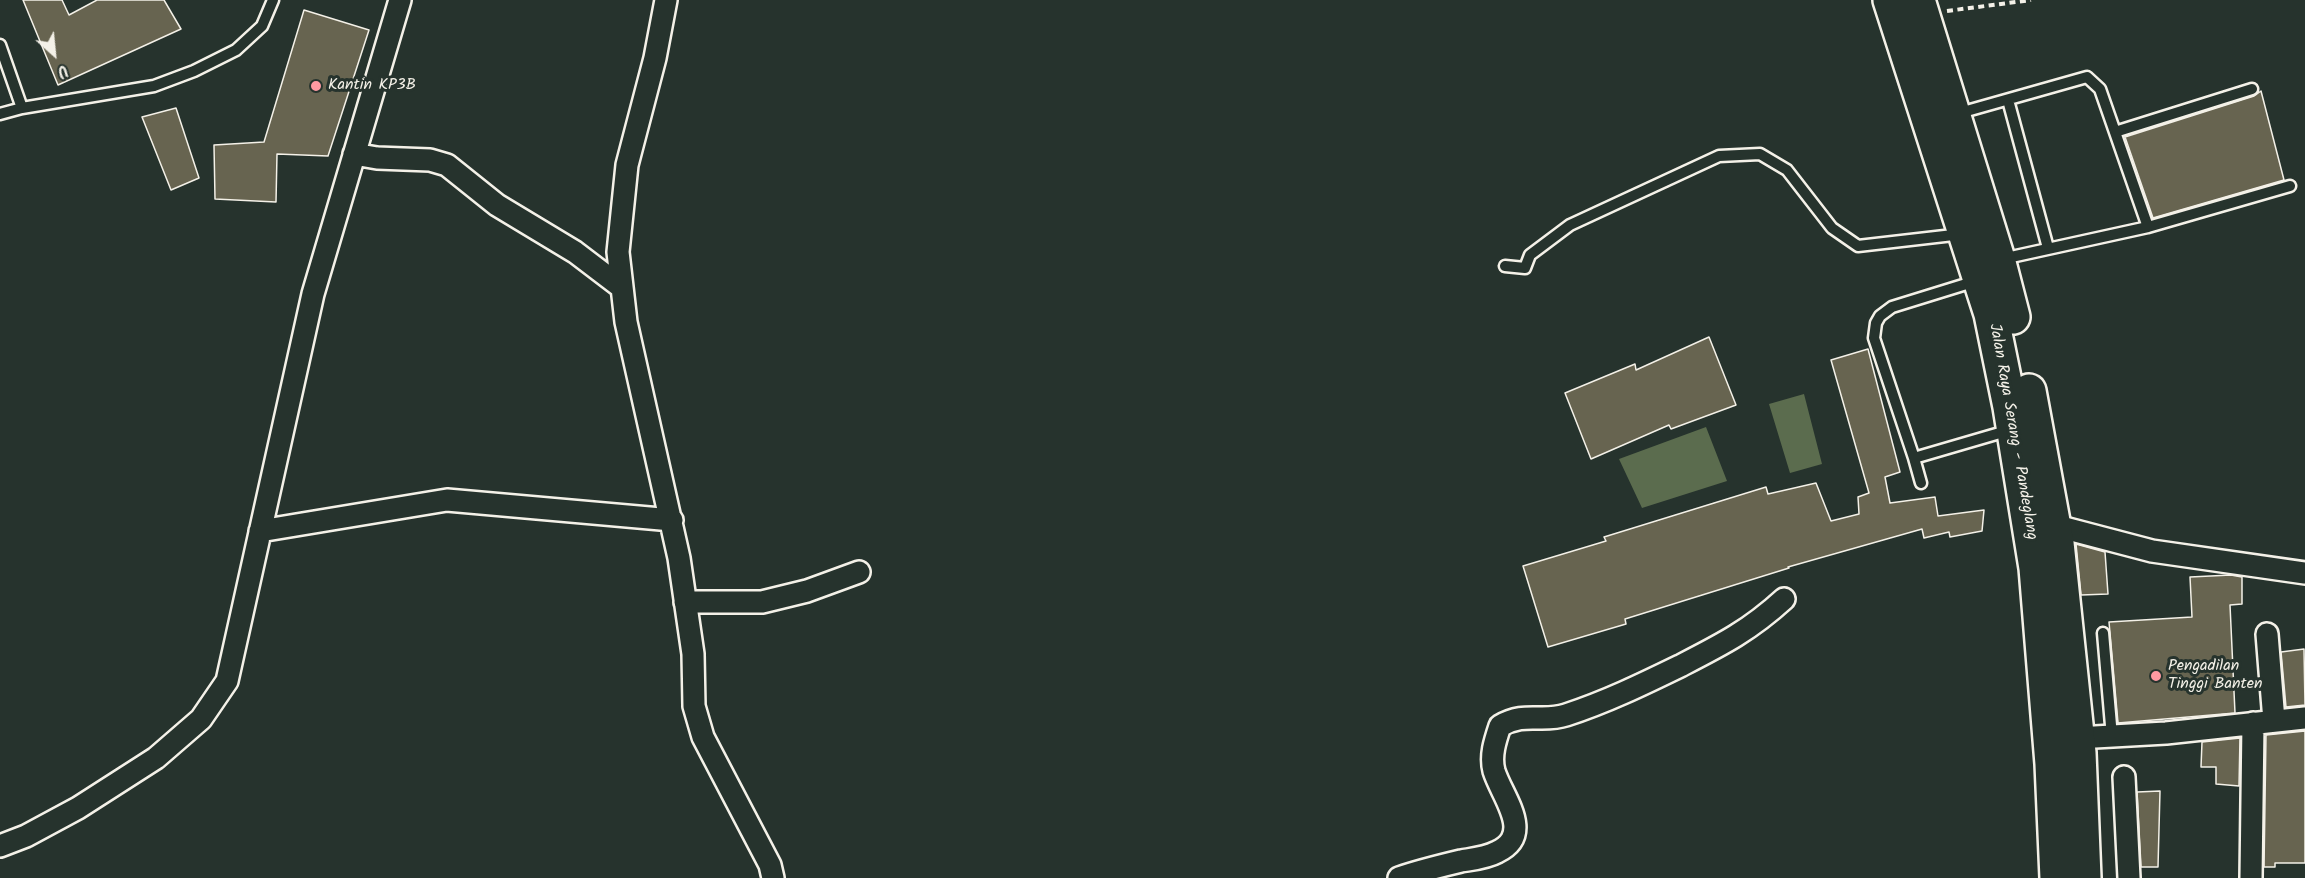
<!DOCTYPE html>
<style>
body{margin:0}
#map{position:relative;width:2305px;height:878px;overflow:hidden;background:#26332d;font-family:Kalam,sans-serif}
canvas{display:block}
.north{position:absolute;left:24px;top:24px;width:60px;height:60px;-webkit-text-stroke:4px #26332d;paint-order:stroke;rotate:153deg;font-size:16px;font-weight:700;line-height:24px;text-align:center;color:#f4f1e8}
.north::after{content:'';display:block;margin:auto;width:21px;height:27px;background:#f4f1e8;clip-path:polygon(50% 0,100% 100%,50% 72%,0 100%)}
</style>
<div id="map">
<canvas width="2305" height="878"></canvas>
<div class="north">U</div>
</div>
<script>
const c = document.querySelector('canvas').getContext('2d');
c.lineJoin = 'round';
function fillPath(path, color) {
  c.fillStyle = color;
  c.fill(path, 'evenodd');
}
function trace(path, color, width, dash) {
  c.strokeStyle = color;
  c.lineWidth = width;
  c.lineCap = dash ? 'butt' : 'round';
  c.setLineDash(dash || []);
  c.stroke(path);
}
function drawText(font, color, halo, rows, align = 'center') {
  c.font = font + ' Kalam,sans-serif';
  c.lineWidth = 6;
  c.setLineDash([]);
  c.textBaseline = 'middle';
  c.strokeStyle = halo;
  c.fillStyle = color;
  for (const [text, x, y, turn = 0] of rows) {
    c.save();
    c.translate(x, y);
    c.rotate((+turn || 0) * Math.PI / 180);
    c.textAlign = isNaN(turn) ? turn : align;
    if (halo) c.strokeText(text, 0, 0);
    c.fillText(text, 0, 0);
    c.restore();
  }
}
fillPath(new Path2D(`
 M1804,394L1822,464L1790,473L1769,404Z
 M1706,427L1727,481L1642,508L1619,459Z`), '#5b6c4e');
const building = new Path2D(`
 M23,0H62L69,15L97,0H164L181,29L58,85Z
 M304,10L369,30L328,156L277,154L276,202L215,199L214,145L264,142Z
 M2261,91L2284,180L2153,218L2125,137L2254,96Z
 M176,108L199,178L171,190L142,117Z
 M1709,337L1736,405L1671,429L1669,425L1591,459L1565,393L1635,364L1636,370Z
 M1868,349L1900,472L1885,477L1890,503L1935,497L1938,516L1984,510L1982,531L1950,537L1949,532L1924,538L1922,529L1788,567L1789,568L1625,619L1626,624L1548,647L1523,566L1606,541L1604,537L1766,487L1768,494L1816,483L1831,521L1859,514L1858,497L1869,493L1831,360Z
 M2076,544L2105,552L2108,594L2081,595Z
 M2231,575L2242,577V604L2230,605L2235,713L2118,723L2109,622L2192,617L2190,577Z
 M2304,649L2305,705L2286,707L2281,652Z
 M2305,731V863H2275V867H2264L2266,735Z
 M2240,738L2239,786L2216,784V767H2201L2202,742Z
 M2160,791L2158,867H2141L2137,792Z`);
fillPath(building, '#676450');
trace(building, '#f4f1e8', 1.5);
const service = new Path2D(`
 M0,45L22,108
 M2008,100L2048,248
 M0,114L22,108L154,86L194,71L236,50L262,26L273,0
 M1956,114L2087,77L2100,89L2148,227L2290,186
 M2115,132L2252,89
 M2002,259L2148,227
 M1505,266L1525,268L1530,255L1570,225L1719,156L1760,154L1787,170L1832,228L1858,246L1962,234
 M1976,281L1892,307L1880,316L1876,323L1874,338L1914,458L2010,430
 M1914,458L1921,483
 M2103,633L2112,737`);
const minor = new Path2D(`
 M666,0L655,58L627,165L618,252L626,322L679,558L693,654L694,706L703,737L770,865L773,878
 M354,154L377,158L430,160L447,165L497,205L575,252L621,287
 M2053,525L2152,551L2305,573
 M260,531L447,500L672,520
 M685,602H762L807,591L859,572
 M2267,634L2274,721
 M2077,738L2166,733L2305,718
 M2124,777L2129,878
 M0,846L26,836L78,808L156,758L201,719L227,681L313,294L400,0
 M1399,878C1419,871 1440,866 1461,861C1473,859 1486,858 1497,852C1535,834 1502,797 1494,771C1490,756 1495,741 1500,726C1525,711 1542,723 1566,715C1606,702 1643,684 1680,666C1721,645 1749,631 1784,599
 M2251,878L2253,723`);
const trunk = new Path2D(`
 M1890,0L1991,314L2010,407L2036,568L2052,764L2057,878
 M1918,0L1998,259L2013,317
 M2029,391L2057,543L2079,753L2084,878`);
trace(service, '#f4f1e8', 15);
trace(minor, '#f4f1e8', 26);
trace(trunk, '#f4f1e8', 38);
trace(new Path2D(`
 M1947,11L2031,0`), '#f4f1e8', 4, [6, 4.5]);
trace(service, '#26332d', 10);
trace(minor, '#26332d', 21);
trace(trunk, '#26332d', 33);
for (const [x, y, r, color] of [
 [316,86,6,"#ff9aa2"],
 [2156,676,6,"#ff9aa2"]
]) {
  const dot = new Path2D();
  dot.arc(x, y, r, 0, 2 * Math.PI);
  c.fillStyle = color;
  c.fill(dot);
  trace(dot, '#26332d', 2);
}
drawText('16px', '#f4f1e8', '#26332d', [
 ["Kantin KP3B",328,86],
 ["Pengadilan",2168,667],
 ["Tinggi Banten",2168,685]
], 'left');
drawText('16px', '#f4f1e8', '#26332d', [
 ["Jalan Raya Serang - Pandeglang",2012,432,80]
]);
</script>
